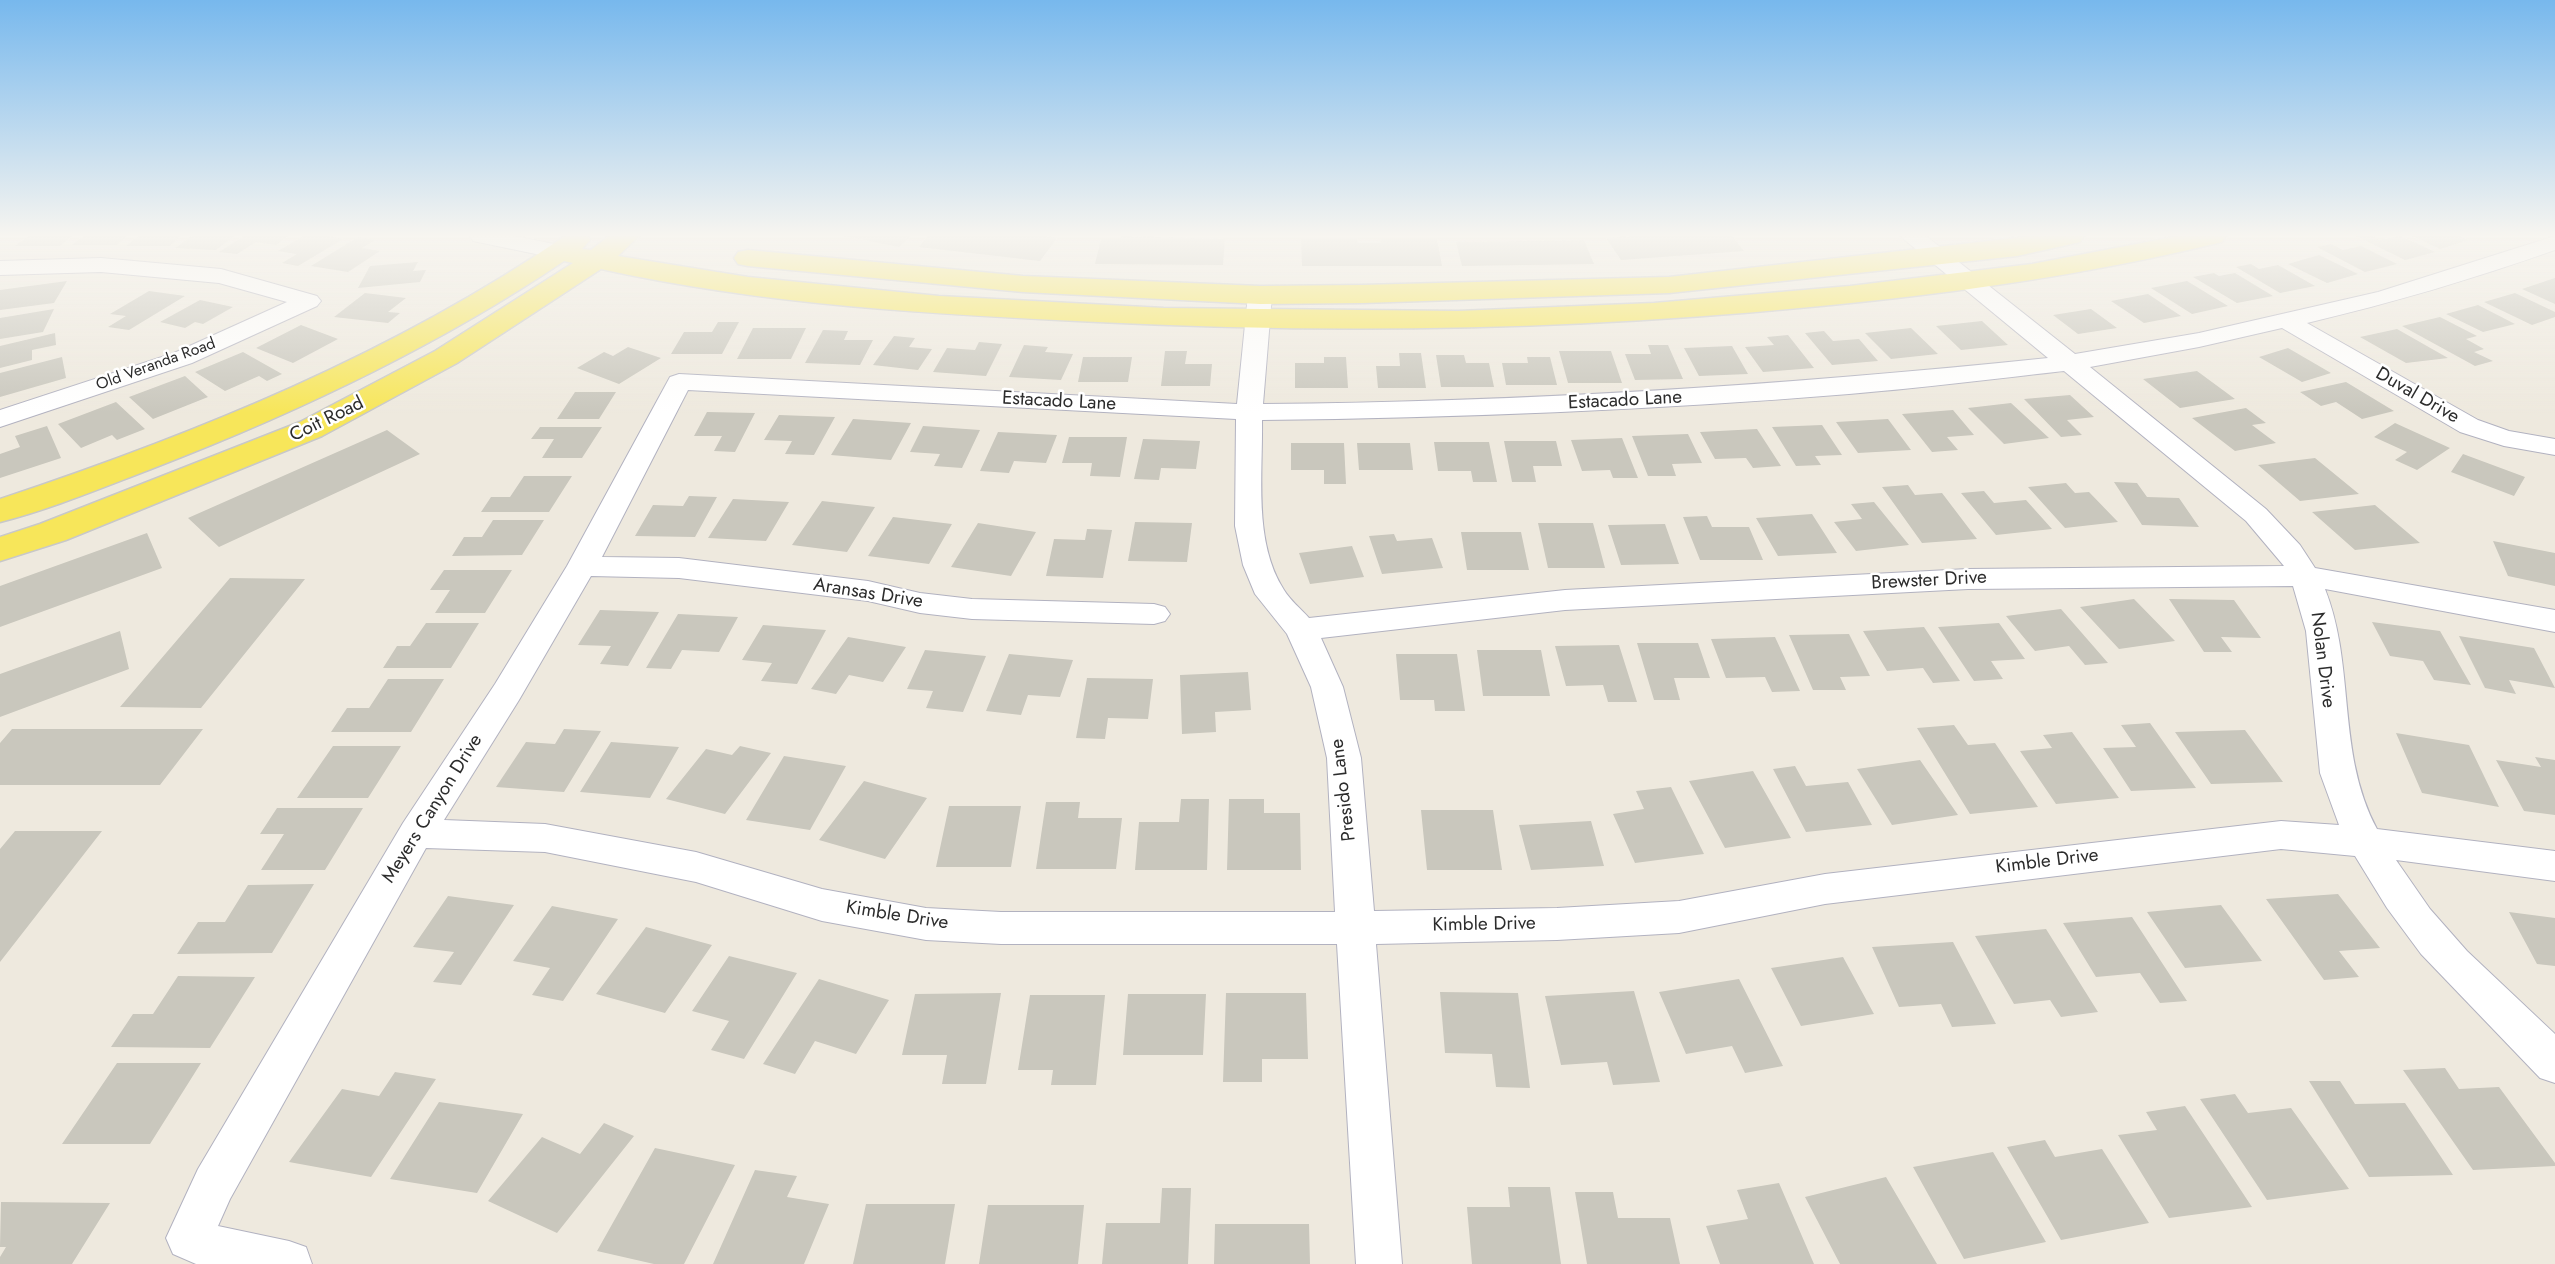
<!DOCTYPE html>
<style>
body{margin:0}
canvas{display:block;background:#eee9de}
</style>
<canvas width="2555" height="1264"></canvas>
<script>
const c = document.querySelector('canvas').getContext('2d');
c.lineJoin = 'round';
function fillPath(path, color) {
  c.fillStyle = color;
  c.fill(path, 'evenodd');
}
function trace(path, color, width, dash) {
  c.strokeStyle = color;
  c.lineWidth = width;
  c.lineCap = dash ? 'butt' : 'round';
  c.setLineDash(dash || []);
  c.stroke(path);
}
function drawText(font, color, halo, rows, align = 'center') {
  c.font = font + ' Jost,sans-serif';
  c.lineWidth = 5;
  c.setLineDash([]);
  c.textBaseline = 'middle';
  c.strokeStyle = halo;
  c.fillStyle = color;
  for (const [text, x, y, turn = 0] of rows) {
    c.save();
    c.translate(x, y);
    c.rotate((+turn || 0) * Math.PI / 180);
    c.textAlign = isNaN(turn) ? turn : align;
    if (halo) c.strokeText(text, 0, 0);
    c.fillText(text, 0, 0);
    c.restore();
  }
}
fillPath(new Path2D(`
 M28,236H72L60,246H15Z
 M83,236H127L117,245H72Z
 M138,236H181L170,246H126Z
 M192,236H235L216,250L175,248Z
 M244,236H288L276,245L256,242L237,254L219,252Z
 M304,236H328L343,239L298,266L282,263L297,254L278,251Z
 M844,236H911L899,247Z
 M928,236H1045L1057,238L1040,261L919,247Z
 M1121,236L1225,239L1223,265L1095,264L1101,239H1121Z
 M1633,236H1732L1744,251L1621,260L1606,238Z
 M2356,236H2373L2379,240L2401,236L2435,252L2405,260Z
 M2412,236H2459L2468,240L2440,249Z
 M358,237L375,240L362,248L380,251L348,272L311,266Z
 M1301,238H1357L1358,243H1381L1380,239H1437L1442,266H1302Z
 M1584,240L1594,264L1462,266L1456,242Z
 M2331,244L2343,250L2361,246L2397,264L2365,272L2317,247Z
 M2319,255L2358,274L2327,283L2288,264Z
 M418,262L413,271L426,270L420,282L358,288L370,266Z
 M2251,264L2259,269L2278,265L2315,286L2280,293L2236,267Z
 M2214,273L2219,276L2235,273L2273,296L2237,303L2193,277Z
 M2555,278V304L2522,289Z
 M67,281L54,303L0,310V290Z
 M2187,281L2228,306L2192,314L2151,288Z
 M149,291L185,296L129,330L108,327L126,316L110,314Z
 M365,293L406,298L388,312L400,313L388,323L334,317Z
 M2515,293L2555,312V317L2532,325L2484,302Z
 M2148,294L2181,316L2144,323L2111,301Z
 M200,300L233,307L203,324L195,322L185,328L160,322Z
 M2478,305L2515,324L2483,332L2446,314Z
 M54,309L43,332L0,339V318Z
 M2091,309L2117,328L2078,334L2053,315Z
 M2440,317L2477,336L2466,339L2484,349L2474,352L2493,361L2475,366L2402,326Z
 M1982,321L2008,345L1961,350L1936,326Z
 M718,322H739L722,354H671L684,332H712Z
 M301,325L338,339L293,363L256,348Z
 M753,328H806L791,359H737Z
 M1911,328L1938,354L1891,359L1865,333Z
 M2397,329L2448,358L2406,363L2360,337Z
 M823,330L848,331L844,340H873L860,365L805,363Z
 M1824,331L1833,341L1859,339L1878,361L1832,365L1805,333Z
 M55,333L56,345L32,350V360L0,368V346Z
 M1788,335L1814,368L1763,372L1745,347L1774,345L1767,337Z
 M894,336L915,338L909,347L932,349L918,370L873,365Z
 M979,342L1002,344L986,376L933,372L947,348L975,350Z
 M1024,345L1048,347L1045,352L1073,354L1061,380L1009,377Z
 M1648,345H1668L1683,379L1635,380L1625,354H1651Z
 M1732,346L1748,374L1699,376L1684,348Z
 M628,347L661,358L619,384L577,368L604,352L613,356Z
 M2288,348L2331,373L2302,382L2259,357Z
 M1165,351H1187L1185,364H1212L1210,386H1161Z
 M1559,351H1611L1622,383H1568Z
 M243,352L282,374L267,381L259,376L225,391L195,372Z
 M1399,353H1421L1426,388H1378L1376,366H1400Z
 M1436,355H1464L1466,363H1489L1494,387H1441Z
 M62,357L66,378L0,397V373Z
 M1083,357H1132L1128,382H1078Z
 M1324,357H1346L1348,388H1295V363H1324Z
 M1527,357H1550L1557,385H1506L1502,363H1528Z
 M2197,371L2235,399L2180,408L2143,379Z
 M185,376L208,397L153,419L129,397Z
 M2346,382L2394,411L2362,419L2336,402L2321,406L2300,392Z
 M575,392H616L599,419H557Z
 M2070,395L2094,417L2067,420L2082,435L2061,437L2024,399Z
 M116,402L145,429L117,440L112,435L81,448L58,424Z
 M2011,403L2049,438L2004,444L1968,408Z
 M2246,408L2266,423L2252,425L2276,443L2235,451L2192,418Z
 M1953,410L1974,435L1947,437L1958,450L1932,452L1902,414Z
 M707,412L755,413L735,452L714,451L722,436H694Z
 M779,415L835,417L814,455L785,454L792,441L764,440Z
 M853,419L911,423L891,460L831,455Z
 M1888,419L1911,450L1858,453L1836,422Z
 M2395,423L2450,448L2417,470L2395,460L2407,452L2374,437Z
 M1822,425L1842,455L1815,456L1821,465L1796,466L1772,427Z
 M47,426L61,458L0,478V454L20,447L15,436Z
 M923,426L980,430L962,468L934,466L940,454L910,452Z
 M540,427H602L582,458H542L554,439H531Z
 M1757,429L1781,466L1753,468L1746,458L1715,459L1700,432Z
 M387,430L420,454L219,547L188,518Z
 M998,432L1057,435L1046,463L1014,461L1009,473L980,471Z
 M1688,434L1702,463L1672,464L1676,476H1648L1632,436Z
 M1069,437H1127L1120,477L1090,476L1092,463H1062Z
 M1622,438L1638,478H1613L1610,470L1582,471L1571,440Z
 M1143,439L1200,441L1196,469L1161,468L1159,480L1134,479Z
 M1504,441H1556L1562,466H1533L1536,482H1512Z
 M1434,442H1489L1497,482H1473L1471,471H1438Z
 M1291,443H1344L1346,484H1324V470H1291Z
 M1357,443H1410L1413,470H1359Z
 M2463,454L2525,477L2514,496L2451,472Z
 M2315,458L2359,494L2300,501L2258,465Z
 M524,476H572L549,512H481L491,497H510Z
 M2114,482L2137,483L2147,497L2179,498L2199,527L2142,525Z
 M2066,483L2075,493L2089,492L2118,522L2065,528L2028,487Z
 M1908,485L1915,495L1942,493L1977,539L1922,543L1882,487Z
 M1984,491L1994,503L2026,500L2052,529L1996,535L1961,493Z
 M689,496L717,497L695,537L635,536L653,505L683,506Z
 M733,499L789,502L766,541L708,538Z
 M822,501L875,507L847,552L792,545Z
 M1874,502L1909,545L1856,551L1834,522L1862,519L1851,504Z
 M2375,505L2420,543L2355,550L2312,512Z
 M1812,514L1837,553L1778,556L1756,518Z
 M1707,516L1712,527H1749L1763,560H1700L1683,517Z
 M893,517L952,524L929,564L868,556Z
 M493,520H544L522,555L452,556L464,537H482Z
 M1135,522L1192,523L1187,562L1128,561Z
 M978,523L1036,532L1011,576L951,567Z
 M1538,523H1593L1605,568H1548Z
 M1665,524L1679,564L1621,565L1608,525Z
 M1087,529L1112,530L1103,578L1046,576L1054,539L1085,540Z
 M1461,532H1521L1529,570H1467Z
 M147,533L162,568L0,627V586Z
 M1394,534L1397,541L1432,538L1443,568L1382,574L1369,536Z
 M2493,541L2555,553V586L2508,576Z
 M1352,546L1364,577L1310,584L1299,553Z
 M444,570H512L485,613H435L450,590H430Z
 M230,578L305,579L201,708L120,707Z
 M2134,599L2175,641L2119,649L2080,607Z
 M2169,599L2234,600L2261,638L2221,637L2232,652H2204Z
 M2061,609L2108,663L2085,665L2069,646L2035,651L2006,616Z
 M600,610L659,612L628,666L600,664L611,646L578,645Z
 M678,614L738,617L719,652L682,650L671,669L646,668Z
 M2372,622L2440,631L2471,685L2434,680L2423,661L2390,656Z
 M426,623H479L451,668H383L397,646H410Z
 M1999,623L2025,659L1991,661L2003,679L1974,681L1938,627Z
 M763,625L826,630L797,684L761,681L772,663L742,660Z
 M1924,627L1960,681L1933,683L1923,668L1887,671L1863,631Z
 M120,631L129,669L0,717V674Z
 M1849,634L1870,676L1840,677L1846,690H1813L1789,635Z
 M2459,636L2534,648L2555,688L2509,680L2516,694L2485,688Z
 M848,637L906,647L883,682L849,675L836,694L811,689Z
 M1775,637L1800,691L1772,692L1765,677L1726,678L1711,639Z
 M1637,643H1698L1710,678H1674L1680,700H1654Z
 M1619,645L1637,702H1608L1603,685L1566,686L1555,646Z
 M925,650L986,656L963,712L926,708L933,691L907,689Z
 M1477,650H1541L1550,696H1483Z
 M1009,654L1073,660L1060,697L1028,695L1021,715L986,711Z
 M1396,654H1457L1465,711H1435L1434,700H1400Z
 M1248,672L1251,710L1215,712L1216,732L1182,734L1180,675Z
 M1087,678L1153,679L1148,719L1108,718L1105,739L1076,738Z
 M388,679H444L411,732H331L347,708H369Z
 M2150,723L2196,788L2131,791L2103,748L2136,747L2121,725Z
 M1954,725L1968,745L1995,743L2038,807L1970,814L1917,728Z
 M12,729H203L160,785H0V743Z
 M564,729L601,731L564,792L496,787L526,742L555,744Z
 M2245,730L2283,782L2211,784L2175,732Z
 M2072,732L2119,798L2056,804L2020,751L2052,748L2043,735Z
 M2396,733L2469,745L2499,807L2422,793Z
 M611,742L679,747L650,798L580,792Z
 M333,746H401L368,798H297Z
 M740,746L771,753L725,814L666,799L706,749L732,755Z
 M784,756L846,766L810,830L746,820Z
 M2535,757L2555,760V815L2524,811L2496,760L2541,767Z
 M1920,760L1958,815L1892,825L1857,769Z
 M1795,766L1806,786L1848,782L1872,825L1806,832L1773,769Z
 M1753,771L1791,838L1725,848L1689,781Z
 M864,781L927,798L885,859L819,840Z
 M1671,787L1704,854L1635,863L1613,814L1644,809L1636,791Z
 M1181,799H1209L1207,870H1135L1139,822H1179Z
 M1229,799H1264V813H1300L1301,870H1227Z
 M1046,802H1080L1078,818H1122L1116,869H1036Z
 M949,806H1021L1011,867H936Z
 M277,808H363L325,870H261L284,834H260Z
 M1421,810H1493L1502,870H1427Z
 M1591,821L1604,866L1531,870L1519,825Z
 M15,831H102L0,962V849Z
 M314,884L272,953L177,954L198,922H225L248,885Z
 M2338,894L2380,948L2339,951L2359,977L2324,980L2266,899Z
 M448,896L514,905L461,985L433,982L454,952L413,947Z
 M2221,905L2262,961L2185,968L2147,912Z
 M552,906L618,919L563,1001L532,995L550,968L513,961Z
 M2509,912L2555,918V966L2537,964Z
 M2132,917L2187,1001L2160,1003L2140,973L2096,977L2063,923Z
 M646,927L712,945L665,1013L596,994Z
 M2046,929L2098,1012L2061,1017L2050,1000L2014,1004L1975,936Z
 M1953,942L1996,1024L1952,1027L1941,1004L1899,1007L1872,947Z
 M729,956L797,973L744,1059L711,1050L729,1021L692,1011Z
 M1843,957L1874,1014L1801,1026L1771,968Z
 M178,976L255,977L210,1048L111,1047L133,1014H153Z
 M819,979L889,1000L856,1054L815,1041L795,1074L763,1064Z
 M1739,979L1783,1066L1745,1073L1732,1046L1686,1054L1659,992Z
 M1634,991L1660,1082L1613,1085L1607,1062L1561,1065L1545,996Z
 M1440,992L1518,993L1530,1088L1496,1087L1492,1054L1445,1053Z
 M1001,993L986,1084H942L947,1055H902L915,994Z
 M1226,993H1306L1308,1059H1262V1082H1223Z
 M1128,994H1206L1203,1055H1123Z
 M1030,995H1105L1096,1085H1051L1053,1070H1018Z
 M117,1063H201L150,1144H62Z
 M2445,1068L2459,1089L2499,1087L2555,1163V1166L2473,1170L2403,1070Z
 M395,1072L436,1079L371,1177L289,1162L342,1089L379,1096Z
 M2309,1081H2340L2355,1104L2405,1103L2453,1175L2369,1177Z
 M2235,1094L2248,1113L2291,1108L2349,1189L2267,1200L2200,1099Z
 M439,1102L523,1114L477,1193L390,1179Z
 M2185,1106L2252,1207L2169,1218L2118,1135L2157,1130L2146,1112Z
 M604,1123L634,1136L557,1233L488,1201L542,1137L580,1154Z
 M2045,1140L2055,1157L2102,1149L2149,1223L2061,1240L2007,1147Z
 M655,1148L735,1165L684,1264H654L597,1251Z
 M1993,1152L2046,1242L1964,1259L1913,1167Z
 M755,1170L797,1176L787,1197L829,1204L804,1264H713Z
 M1886,1177L1937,1264H1840L1805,1197Z
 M1779,1183L1814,1264H1720L1706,1226L1748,1219L1737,1190Z
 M1508,1187H1550L1561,1264H1472L1467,1207H1510Z
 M1162,1188H1191L1188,1264H1102L1106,1223H1160Z
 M1575,1192H1613L1618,1218H1670L1680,1264H1587Z
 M1,1202L110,1203L72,1264H0V1257L6,1247H0Z
 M866,1204H955L945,1264H853Z
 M988,1205H1084L1078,1264H979Z
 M1215,1224H1309L1310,1264H1214Z`), '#c9c7bd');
const minor = new Path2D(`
 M470,236H515L568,247L571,252L568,257L560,259L473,241Z
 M1900,236H1926L2075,354L2199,333L2378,292L2555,236V250C2473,279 2392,303 2307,323L2478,420L2509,431L2555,439V455L2504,446L2460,432L2282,328L2199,347L2090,367L2266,509L2300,545L2315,568L2555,610V632L2325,589C2356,667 2336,752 2377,829L2555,851V881L2396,860L2430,909L2467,951L2555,1034V1083L2540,1078L2421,954L2387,908L2355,856L2281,849L1825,904L1679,933L1557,940L1376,944L1402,1264H1356L1337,944H1001L926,940L822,921L696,882L545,852L426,848L230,1199L218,1226L289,1241L306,1247L312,1264H196L173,1254L166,1238L198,1169L403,823L495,684L567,566L670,377L679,374L1237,404L1248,295L1252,290H1268L1272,295L1263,404C1526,402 1787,385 2048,358ZM2064,371L2246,521L2284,566L1968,569L1565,590L1309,618C1301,609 1290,600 1284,590C1253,542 1263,474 1262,420C1458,418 1653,410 1849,394C1921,388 1992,379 2064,371ZM688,390L1236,419L1235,526L1243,565L1255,594L1287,634L1311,687L1327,758L1335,912H1001L926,908L822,889L696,852L545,824L444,820L519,700L591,576L679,578L868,601L920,613L972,619L1154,624L1165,621L1170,614L1165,607L1154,604L972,599L920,593L868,581L679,558L602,557ZM2293,586L2306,631L2320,773L2339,825L2281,821L1825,874L1679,901L1557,908L1374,911L1361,758L1343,687L1321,638L1565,610L1968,589Z
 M101,258L221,269L317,296L321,301L317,306L192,363L0,427V410L174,353L287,302L219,283L101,272L0,275V261Z`);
const major = new Path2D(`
 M565,236H588L590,240L582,249L591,250L609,236H639L618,256L748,277L939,296L1164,308L1458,311L1654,303L1850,286L2032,264L2178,236H2226L2222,242C2087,275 1949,294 1810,307C1573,330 1336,334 1098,322C932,314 764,305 601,269L457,363L322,436L66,540L0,561V537L40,524L300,422L435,351L573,263L564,261C436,347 294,414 151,469C101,488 51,509 0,522V499C196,434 393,354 565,236Z
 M2033,236H2084L2080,242L2017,256L1669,293L1362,303L1260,304L1023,292L748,266L738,264L734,258L738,252L748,250L1023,276L1260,286L1362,285L1669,277Z`);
trace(minor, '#b2b2c0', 2);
trace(major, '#c8c8c8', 3);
fillPath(minor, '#fff');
fillPath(major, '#f7e65a');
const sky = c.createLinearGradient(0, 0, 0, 413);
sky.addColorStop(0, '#77b8ed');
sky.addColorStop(0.57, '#f7f5f0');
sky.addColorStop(1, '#f7f5f000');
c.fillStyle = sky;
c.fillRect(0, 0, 2555, 413);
drawText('16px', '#2c2c2c', '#fff', [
 ["Old Veranda Road",156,365,-20]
]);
drawText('19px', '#2c2c2c', '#fff', [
 ["Duval Drive",2417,396,30],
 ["Estacado Lane",1625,401,-3],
 ["Estacado Lane",1059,402,3],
 ["Coit Road",327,420,-26],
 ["Brewster Drive",1929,581,-3],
 ["Aransas Drive",868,594,9],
 ["Nolan Drive",2322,660,83],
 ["Presido Lane",1344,790,-97],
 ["Meyers Canyon Drive",433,809,-58],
 ["Kimble Drive",2047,862,-7],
 ["Kimble Drive",897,916,9],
 ["Kimble Drive",1484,925,-1]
]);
</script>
